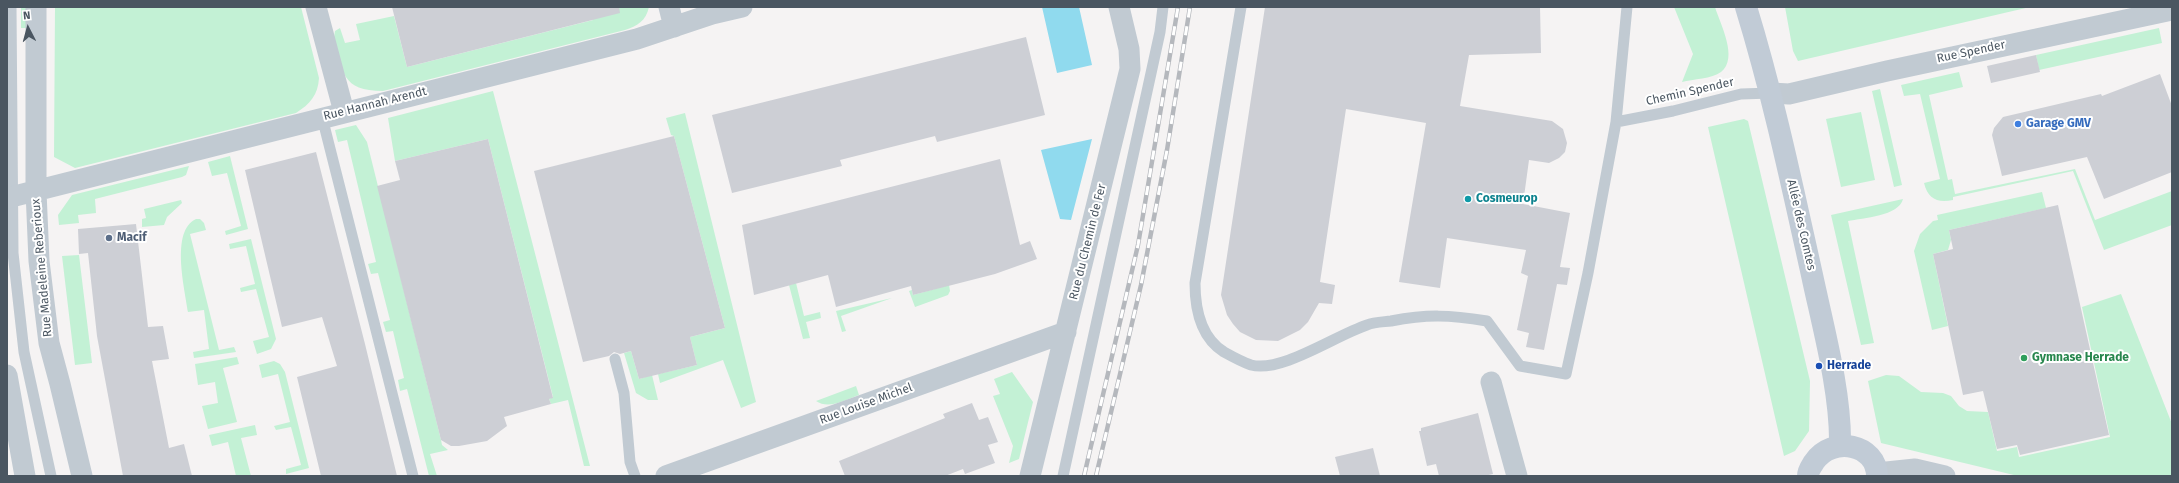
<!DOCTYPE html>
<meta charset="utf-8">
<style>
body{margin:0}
#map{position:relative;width:2179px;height:483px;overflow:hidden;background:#f5f3f3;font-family:"Fira Sans",sans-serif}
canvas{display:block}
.frame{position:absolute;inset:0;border:8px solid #4a5661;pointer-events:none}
.north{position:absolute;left:8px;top:8px;width:40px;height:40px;-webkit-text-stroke:3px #fff;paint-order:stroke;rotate:354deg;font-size:11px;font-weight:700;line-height:16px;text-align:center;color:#4a5661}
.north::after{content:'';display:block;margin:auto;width:14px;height:18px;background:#4a5661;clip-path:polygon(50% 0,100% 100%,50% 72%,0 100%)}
</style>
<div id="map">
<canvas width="2179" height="483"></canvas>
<div class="frame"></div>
<div class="north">N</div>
</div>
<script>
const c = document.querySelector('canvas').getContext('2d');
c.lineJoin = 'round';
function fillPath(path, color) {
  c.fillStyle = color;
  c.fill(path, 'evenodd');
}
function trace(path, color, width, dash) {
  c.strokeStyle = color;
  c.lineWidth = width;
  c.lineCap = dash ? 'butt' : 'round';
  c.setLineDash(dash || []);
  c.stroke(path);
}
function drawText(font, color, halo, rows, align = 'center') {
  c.font = font + ' "Fira Sans",sans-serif';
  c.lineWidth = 4;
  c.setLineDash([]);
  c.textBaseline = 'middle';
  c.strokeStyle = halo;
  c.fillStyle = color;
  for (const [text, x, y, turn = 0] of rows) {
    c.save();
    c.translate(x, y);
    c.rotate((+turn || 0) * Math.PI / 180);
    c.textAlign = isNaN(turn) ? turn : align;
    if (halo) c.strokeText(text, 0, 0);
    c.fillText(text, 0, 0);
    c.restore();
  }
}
fillPath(new Path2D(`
 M21,7H31L30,28H21Z
 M55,7H301L319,78C318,95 310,104 296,113L75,168L54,157Z
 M590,7H649C646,21 637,26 625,30L383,91C341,91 343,72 334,37L335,31L340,28L345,43L360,40L356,24L394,16L407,67L593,20Z
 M1674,7H1715C1720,24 1739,58 1721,72C1712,79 1693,79 1682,82L1693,54Z
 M1785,7H2030L1798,61L1793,51Z
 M2159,28L2162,43L2039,70L2036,55Z
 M1959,72L1963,87L1929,95L1948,180L1952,179L1955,194L2075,169L2095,220L2172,191V225L2104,250L2073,171L1953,197V200C1937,203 1928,199 1924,183L1940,179L1920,94L1904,96L1901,85Z
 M1880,89L1902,185L1894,187L1872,91Z
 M493,91L590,466H584L568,400L551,404L549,399L553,397L488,139L395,161L388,118Z
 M1861,112L1875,180L1841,187L1826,119Z
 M685,113L756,402L741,408L723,360L660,383L658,374L697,365L690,337L725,328L674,136L671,135L666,118Z
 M1744,119L1748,121L1810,381L1809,431L1795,451L1784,456L1708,127Z
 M356,125L367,142L441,440L442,445L448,450L430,454L437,476H429L407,389L400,391L398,380L404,378L393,331L386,332L383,322L390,320L378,273L371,274L368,264L376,262L347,140L338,142L335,130Z
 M230,156L248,229L226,235L225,231L241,226L227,173L212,176L208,162Z
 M189,166L186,175L182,177L95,199L96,213L78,215L79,223L59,225L58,215L72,195Z
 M2042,192L2046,208L1949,230L1951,240L1948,250L1933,254L1948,326L1932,330L1914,251L1920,234L1933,221L1938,220L1937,215Z
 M1903,199C1899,216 1863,218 1848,221L1874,343L1861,345L1831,215Z
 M181,200L182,203L167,217L164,225L142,227V219L146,218L144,209Z
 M196,219H200L204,223L206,230L190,234L219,350L234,347L236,352L194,358L193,352L209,349L204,310L188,312C185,289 170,231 196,219Z
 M251,239L276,339L271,349L257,354L253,341L269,337L256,289L241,292L240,288L255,284L246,246L230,249L229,244Z
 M79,255L92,363L75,365L62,256Z
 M796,283L804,316L820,312L821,318L806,322L810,338L803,339L789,285Z
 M949,285L950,291L948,295L915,307L909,291L912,290L913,295Z
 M2121,294L2172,424V476H2018L1881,443L1868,381L1886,375L1899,376L1921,392L1943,393L1951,396L1959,406L1967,411L1988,412L1997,451L2017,447L2019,457L2110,437L2082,307Z
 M892,298L841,316L846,331L842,332L836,311Z
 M631,351L639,379L652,375L658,400H648L636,393L624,353Z
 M237,357L239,364L223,368L237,422L208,429L202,406L218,403L215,382L198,385L195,364Z
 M274,361L280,364L285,372L309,468L286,474V469L301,465L291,427L276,430L274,426L290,422L278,374L262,378L259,365Z
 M1012,372L1033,402L1019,459L1009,463L1013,446L993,396L1000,394L994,379Z
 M856,386L859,395C847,399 829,410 816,401Z
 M255,425L257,435L241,438L251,476H236L228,442L212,446L209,435Z`), '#c3f1d5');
fillPath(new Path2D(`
 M1042,7H1079L1092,65L1057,73Z
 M1092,139L1071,220L1060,219L1041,150Z`), '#90daee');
fillPath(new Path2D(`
 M392,7H619L620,13L407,67Z
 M1265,7H1540L1541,53L1469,55L1460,106L1552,121L1563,129L1567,143L1565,152L1559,158L1549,163L1529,160L1523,204L1570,213L1560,267L1570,268L1567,285L1557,284L1544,350L1526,347L1529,333L1517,330L1528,276L1521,273L1526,250L1447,238L1440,288L1399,282L1426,123L1346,109L1320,282L1335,285L1332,304L1319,303L1308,322L1300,330L1278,341L1256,340L1240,332L1233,324L1227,315L1221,295Z
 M1026,37L1045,115L937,142L935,136L840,160L842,166L732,193L712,115Z
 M2036,55L2040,72L1991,83L1987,66Z
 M2160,74L2172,106V172L2104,199L2087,157L2002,176L1992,135L1994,128L2003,117L2101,94L2102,96Z
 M674,136L725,328L690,337L697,365L639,379L631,351L620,354L614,352L609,356L583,362L534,171Z
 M488,139L553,398L549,399L551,404L504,417L507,426L487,441L459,446H451L441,440L377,186L400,180L395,161Z
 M316,152L365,344L397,476H321L297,377L337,366L322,317L282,327L245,170Z
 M1000,159L1020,245L1030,241L1037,259L995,274L913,295L911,286L836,307L828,275L754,295L742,225Z
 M2058,205L2109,435L2020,455L2017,445L1997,449L1983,391L1963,395L1933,254L1953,249L1949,230Z
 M136,224L148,327L163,326L169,359L152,361L169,448L184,444L192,476H123L97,336L88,253L79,254L78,229Z
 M972,403L979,420L988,417L998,442L988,445L995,463L965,474L963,469L945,476H845L839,461L945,418L943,414Z
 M1478,413L1493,474L1484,476H1439L1436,464L1427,466L1419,431H1421V428Z
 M1373,448L1380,476H1340L1335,457Z`), '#cdcfd5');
trace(new Path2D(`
 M11,7L13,253L24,352L51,476
 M1241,7L1195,283C1195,309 1200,337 1224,352C1233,357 1242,362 1251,365C1282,373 1336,335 1367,325C1374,322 1383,322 1391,321C1428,314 1449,315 1487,321L1520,366L1566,374L1588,273L1616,122L1627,7
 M322,117L413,476
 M1616,122L1673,111L1741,94L1771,93
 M615,359L624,393L630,462L635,476
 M1063,476L1160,32L1163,7`), '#c1cad2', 11);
trace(new Path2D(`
 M36,7V191L39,261L49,343L60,384L82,476
 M316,7L344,112
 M669,7L674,27
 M1771,93L1789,94L1887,71L2172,10
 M7,198L637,39L712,14L742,7
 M7,375L25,476
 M1491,382L1517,476
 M1877,473L1915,469L1945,476
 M666,476L1066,332
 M1030,476L1130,69L1129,49L1119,7`), '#c1cad2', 21);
trace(new Path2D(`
 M1746,7C1773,95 1792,185 1812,275C1823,327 1841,392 1840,445
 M1808,476C1808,470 1811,467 1814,462C1832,435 1877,444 1877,476`), '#c1cbd6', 22);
const rail = new Path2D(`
 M1084,476L1138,245L1178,7
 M1096,476L1141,285L1167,150L1190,7`);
trace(rail, '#b5b8bd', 4.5);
trace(rail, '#fff', 3, [9]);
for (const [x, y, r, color] of [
 [2018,124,4,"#3f7fe0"],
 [1468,199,4,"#0f9aa8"],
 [109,238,4,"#5c6f8a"],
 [2024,358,4,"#2e9e5b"],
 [1819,366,4,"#1a4fb4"]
]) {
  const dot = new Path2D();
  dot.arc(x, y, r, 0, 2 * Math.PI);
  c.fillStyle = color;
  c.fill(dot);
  trace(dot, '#fff', 1.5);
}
drawText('12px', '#4a5661', '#fff', [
 ["Rue Spender",1971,52,-12],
 ["Chemin Spender",1690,92,-13],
 ["Rue Hannah Arendt",375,104,-14],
 ["Allée des Comtes",1801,225,77],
 ["Rue du Chemin de Fer",1088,242,-76],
 ["Rue Madeleine Reberioux",42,268,-95],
 ["Rue Louise Michel",866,404,-20]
]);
drawText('bold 12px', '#366cbe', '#fff', [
 ["Garage GMV",2026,124]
], 'left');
drawText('bold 12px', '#0d838f', '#fff', [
 ["Cosmeurop",1476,199]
], 'left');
drawText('bold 12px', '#4e5e75', '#fff', [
 ["Macif",117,238]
], 'left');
drawText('bold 12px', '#27864d', '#fff', [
 ["Gymnase Herrade",2032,358]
], 'left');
drawText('bold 12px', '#164399', '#fff', [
 ["Herrade",1827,366]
], 'left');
</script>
